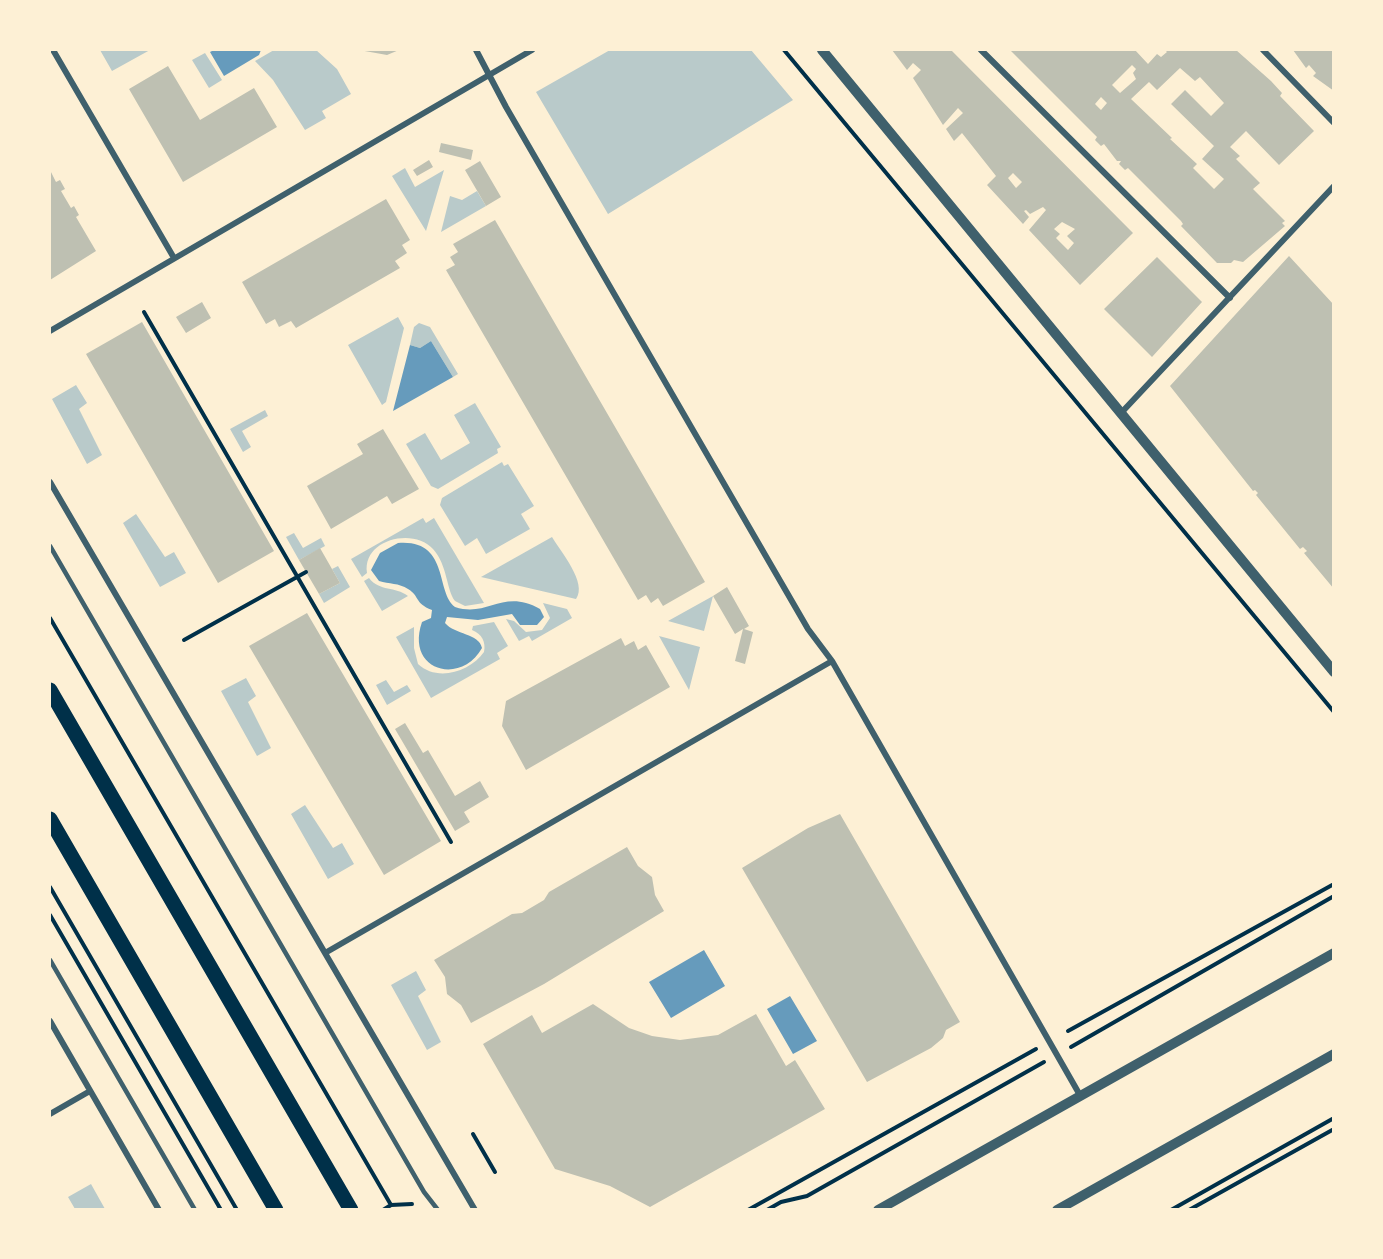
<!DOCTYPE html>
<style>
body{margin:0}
#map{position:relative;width:1383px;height:1259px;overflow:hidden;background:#fdf0d5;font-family:Inter,sans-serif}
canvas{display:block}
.frame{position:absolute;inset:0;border:51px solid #fdf0d5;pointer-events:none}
</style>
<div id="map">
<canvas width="1383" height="1259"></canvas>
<div class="frame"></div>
</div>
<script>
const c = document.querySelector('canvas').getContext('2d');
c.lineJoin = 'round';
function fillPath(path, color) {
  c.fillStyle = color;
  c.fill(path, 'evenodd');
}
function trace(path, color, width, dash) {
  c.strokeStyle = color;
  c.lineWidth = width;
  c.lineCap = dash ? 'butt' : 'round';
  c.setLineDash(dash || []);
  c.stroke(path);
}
fillPath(new Path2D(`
 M100,50H150L112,71Z
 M274,50H316L337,69L351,94L322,111L326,118L305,130L273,80L255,61Z
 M610,50H751L793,100L608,214L536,92Z
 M205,53L222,80L209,88L192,60Z
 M405,168L415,187L444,170L426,231L392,176Z
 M477,191L486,206L441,232L450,196L462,200Z
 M398,317L404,328L386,402L382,405L348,345Z
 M419,323L430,327L458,374L453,377L431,341L420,348L410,345L414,327Z
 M76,385L87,403L79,409L102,455L87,464L52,399Z
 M475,403L501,447L497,449L498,453L438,489L431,486L406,444L425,433L441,460L470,443L454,415Z
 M265,410L268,416L242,431L251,447L243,452L230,429Z
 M502,462L504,466L508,464L534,506L521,514L530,529L486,554L477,538L465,546L440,505L442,498Z
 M136,514L165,557L174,552L186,573L160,587L123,523Z
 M423,518L426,523L434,518L484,603L465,606L455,601C446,589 448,566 433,549C414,527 362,539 367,573L362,577L351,559Z
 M294,533L303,548L321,538L325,546L299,560L286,537Z
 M552,537C560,551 588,583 576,599L481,577Z
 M338,566L350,587L324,603L319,594L340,583L332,569Z
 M369,578C380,592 395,586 408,596L382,611L364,581Z
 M713,596L704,631L668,621Z
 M543,603L567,609L572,618L532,641L529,636L519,641L506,619L514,621L526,632L542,630L550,618Z
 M494,622L508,646L497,653L500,659L431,698L396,637L414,627V648L418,664C437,682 470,672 484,652C486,642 482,634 472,630L473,626Z
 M659,636L700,647L689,690Z
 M246,678L256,696L248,702L271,748L257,756L221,691Z
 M386,680L394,692L407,685L411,691L387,705L376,685Z
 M305,805L333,848L342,843L354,864L328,879L291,814Z
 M416,971L426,990L418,996L441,1042L427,1050L391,985Z
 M91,1184L105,1209H75L68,1197Z`), '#b9caca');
fillPath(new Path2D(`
 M214,50H261L259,55L224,76L210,52Z
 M431,341L453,377L393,411L410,345L420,348Z
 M398,543C450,539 435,592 455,607C488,618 503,588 540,609L544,617L537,625H520L512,614L478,620L447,617L445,623C455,635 479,633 482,648C461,686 405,671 422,622L431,618L432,610C414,603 420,596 408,589C399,583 389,584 379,581L371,570L380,553Z
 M704,950L725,986L671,1018L649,982Z
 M790,996L817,1041L793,1054L767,1009Z`), '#669bbc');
fillPath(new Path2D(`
 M359,50H399L387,55Z
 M892,50H951L1133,233L1080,285L1029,230L1046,210L1043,207L1030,214L1026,210L1024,211L1029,217L1023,224L987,185L996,176L962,133L954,141L946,129L963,113L958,108L943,125L913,78L921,70L913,63L907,70ZM1013,173L1022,182L1016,188L1008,178ZM1062,222L1075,229L1067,236L1074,243L1068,250L1056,238L1060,234L1054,229Z
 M1010,50H1135L1148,64L1157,54L1161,57L1167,52L1165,50H1236L1271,81L1282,93L1280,96L1314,131L1279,165L1246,131L1230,147L1240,156L1236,159L1260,183L1253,189L1285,221L1282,223L1285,226L1243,262L1234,260L1231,263H1217L1181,226L1183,224L1181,221L1128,168L1125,170L1119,164L1121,161H1117L1104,144L1101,146L1095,140L1097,137ZM1132,65L1136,69L1133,73L1136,79L1120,93L1112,85ZM1180,68L1195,81L1200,77L1224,103L1211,116L1185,90L1171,104L1214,146L1202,159L1224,179L1214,189L1193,168L1197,164L1170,139L1172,138L1131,99L1149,82L1157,90ZM1101,97L1107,103L1101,110L1095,104Z
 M1293,50H1334V91L1313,76L1316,73L1309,65L1306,68Z
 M168,66L200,120L254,88L277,127L183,182L129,89Z
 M441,143L473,150L471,160L439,152Z
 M429,160L433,167L417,176L413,170Z
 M480,161L501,197L486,206L465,170Z
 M50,170L56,182L60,180L65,189L61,191L71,208L74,206L79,215L76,217L96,251L50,280Z
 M386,199L410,240L402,245L407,253L395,261L400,268L296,328L291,321L279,327L275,319L266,324L242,282Z
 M495,220L705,582L663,606L658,598L651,603L646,595L638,600L446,270L455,265L450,257L458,252L453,244Z
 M1289,256L1334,305V589L1304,553L1307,551L1303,547L1300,549L1256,495L1258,493L1255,490L1253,491L1170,386Z
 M1157,257L1202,302L1152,357L1104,309Z
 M202,302L211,318L186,333L176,317Z
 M142,322L274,551L218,583L86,354Z
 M383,429L419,489L392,504L387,496L331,529L307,486L363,454L357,444Z
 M320,548L340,583L319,594L299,560Z
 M727,587L749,626L744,629L753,632L745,664L735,661L743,629L735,634L713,596Z
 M307,613L441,841L384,875L249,646Z
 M621,638L625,646L634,641L638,650L646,645L670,687L526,770L502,726L506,701Z
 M405,723L423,753L428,750L455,796L480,781L489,797L464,812L470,822L455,831L395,729Z
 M840,814L960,1022L946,1030L943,1038L931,1048L867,1082L742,868L808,828Z
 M627,847L638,866L652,877L655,895L664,911L544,984L471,1023L461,1005L447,994L445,977L434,960L512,914L522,913L544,900L549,892Z
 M593,1004L629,1028L652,1036L680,1040L718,1035L756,1014L786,1066L795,1060L825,1109L650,1207L610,1186L555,1169L483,1044L532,1015L542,1033Z`), '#bec0b2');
trace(new Path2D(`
 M784,50L1334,712
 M144,312L451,842
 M50,618L391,1205
 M184,640L306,572
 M50,887L237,1210
 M50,915L221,1210
 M1068,1031L1334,884
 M1071,1047L1334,896
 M473,1134L495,1172
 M383,1210L391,1205L412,1204
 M748,1210L1036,1049
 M767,1210L781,1202L807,1196L1044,1062
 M1171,1210L1334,1118
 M1189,1210L1334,1129`), '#003049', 4);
trace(new Path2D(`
 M50,546L424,1192L438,1210
 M50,960L195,1210`), '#3f606c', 4.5);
trace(new Path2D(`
 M53,50L174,258
 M476,50L506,107L808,629L832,661L1081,1097
 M981,50L1230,298
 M1263,50L1334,123
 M50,331L532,50
 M1122,412L1334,186
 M50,482L475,1210
 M325,953L832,661
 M50,1021L159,1210
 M50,1114L90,1091`), '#3f606c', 6);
trace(new Path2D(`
 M822,50L1334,672
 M878,1210L1334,953
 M1057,1210L1334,1054`), '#3f606c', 10);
trace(new Path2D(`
 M50,690L351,1210
 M50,819L276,1210`), '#003049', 15);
</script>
